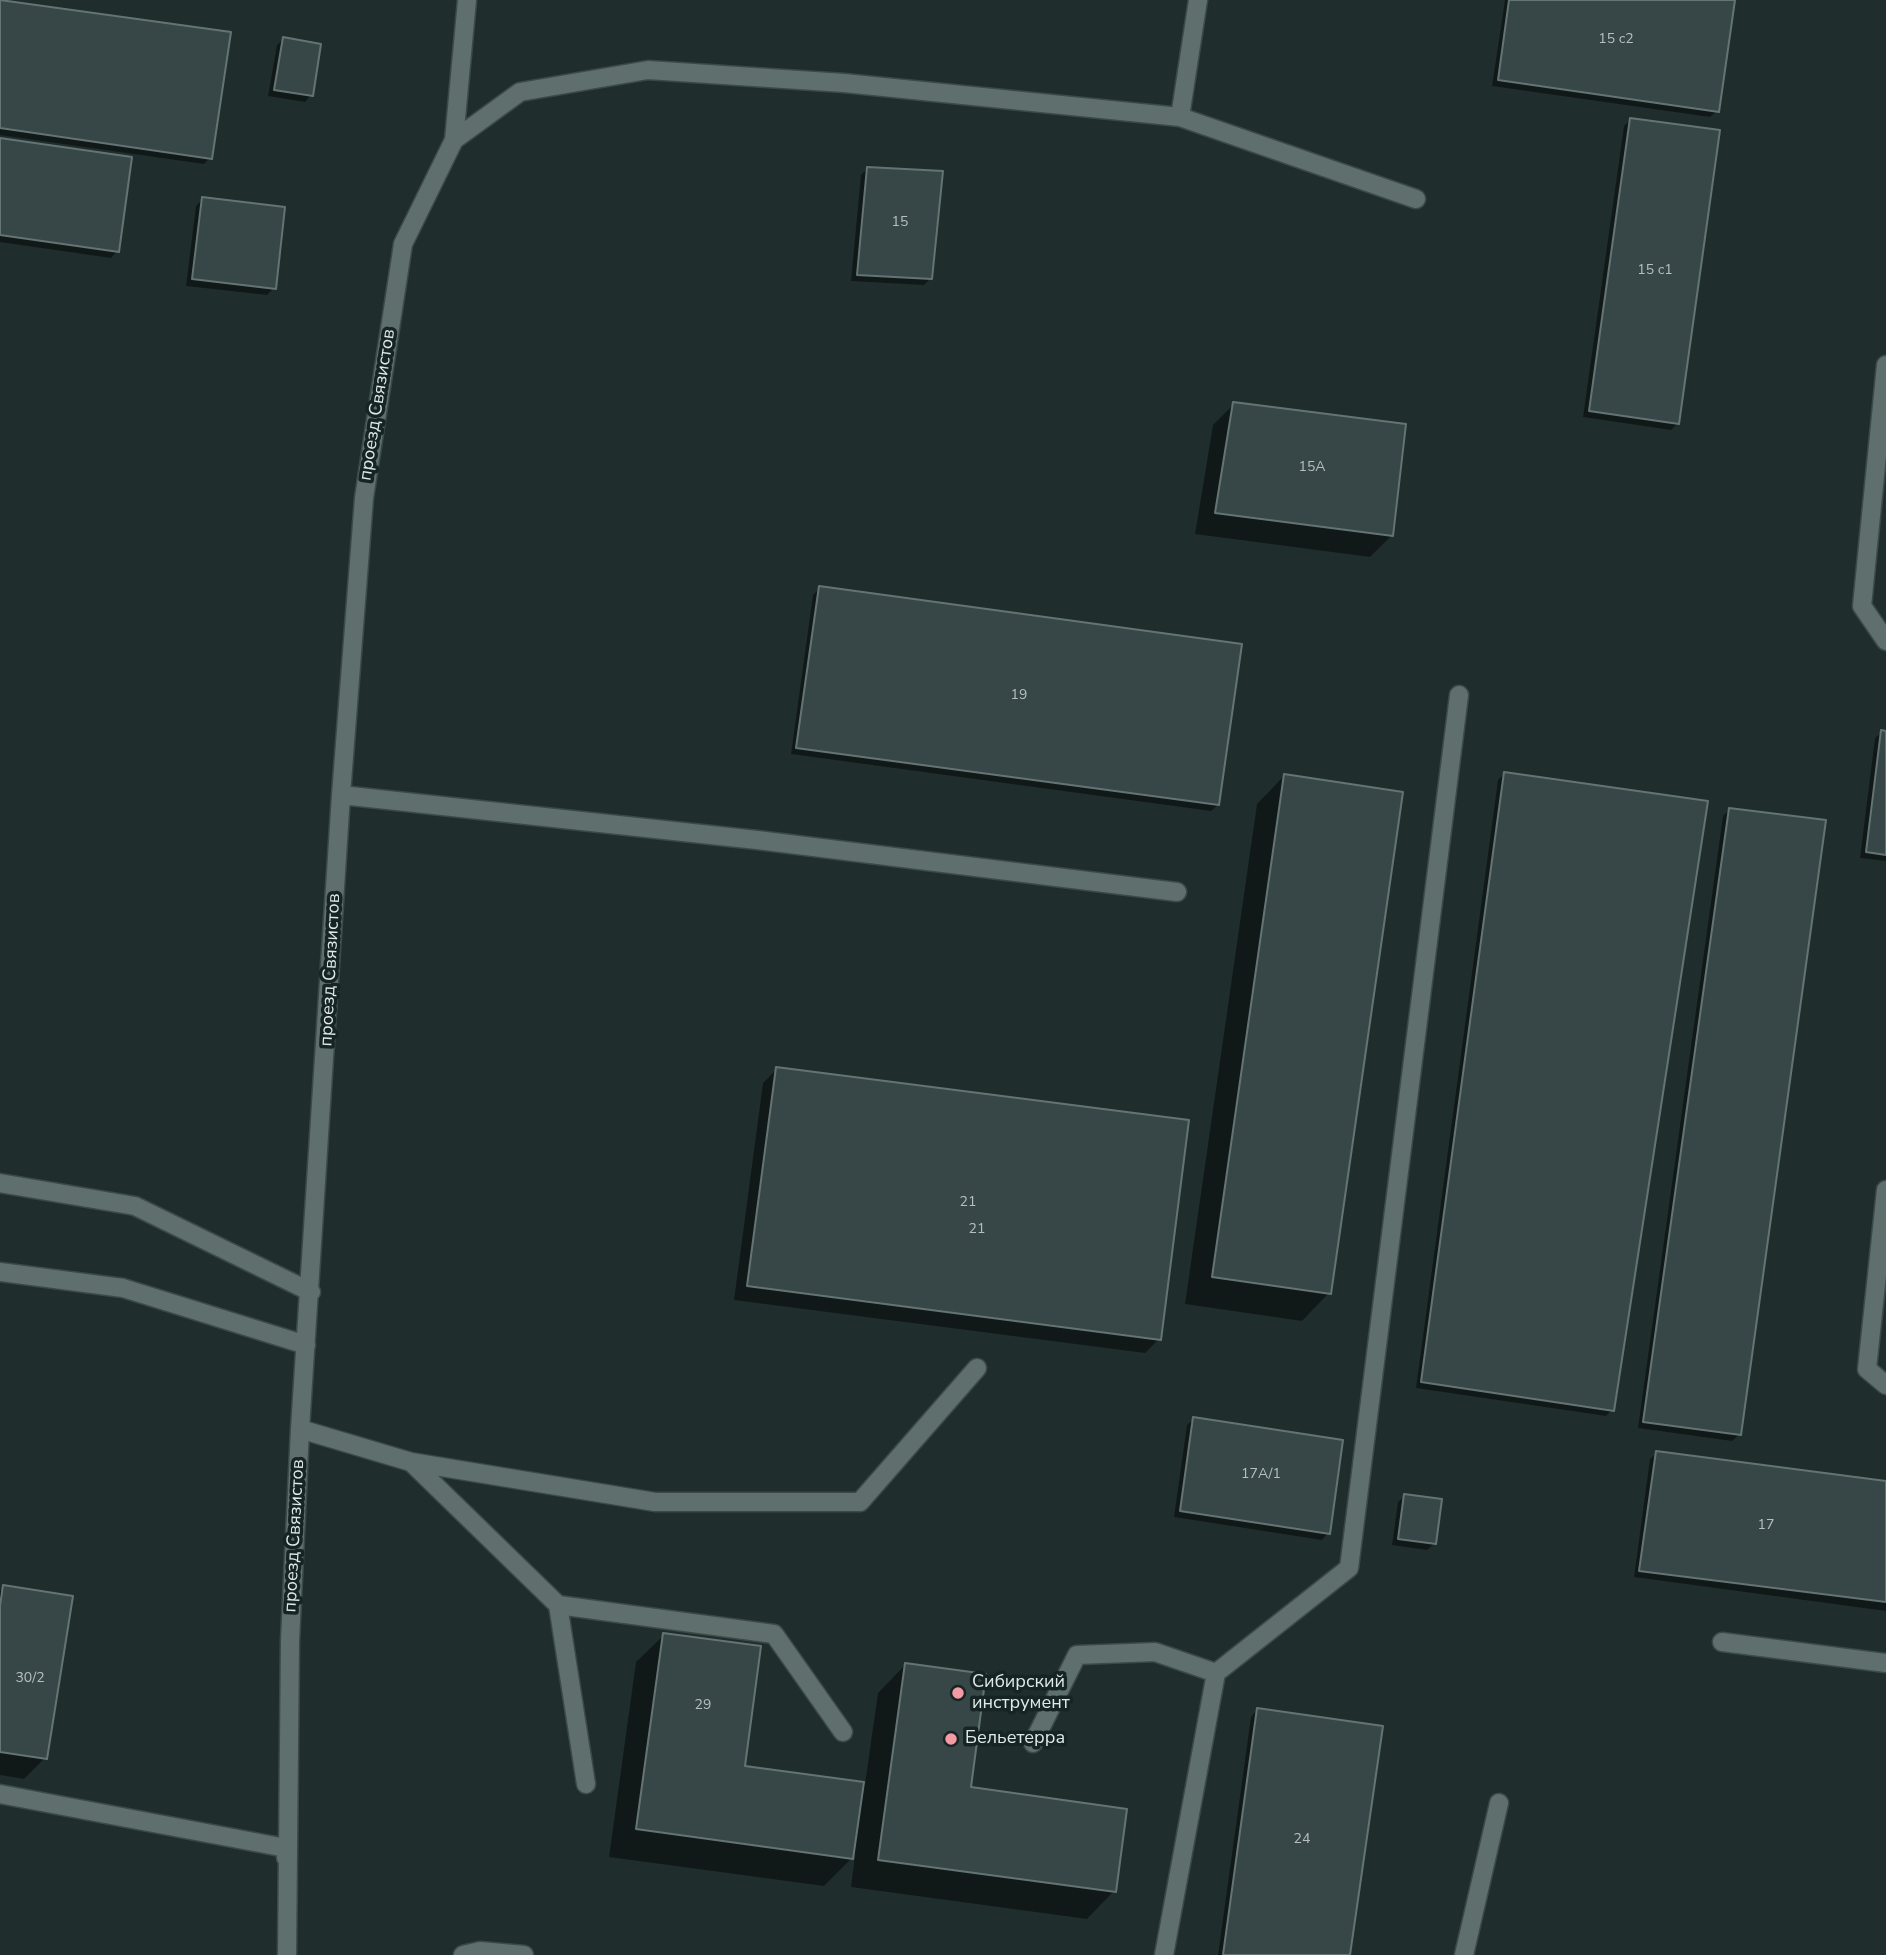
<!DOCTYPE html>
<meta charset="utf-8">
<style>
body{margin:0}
canvas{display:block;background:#1f2e2d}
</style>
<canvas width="1886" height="1955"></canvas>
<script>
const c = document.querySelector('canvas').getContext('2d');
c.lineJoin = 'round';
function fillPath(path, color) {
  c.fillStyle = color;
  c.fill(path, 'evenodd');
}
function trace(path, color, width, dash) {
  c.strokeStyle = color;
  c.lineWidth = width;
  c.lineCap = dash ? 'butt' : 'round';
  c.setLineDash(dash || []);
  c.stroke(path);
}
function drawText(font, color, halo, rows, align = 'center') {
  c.font = font + ' "Nunito Sans",sans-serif';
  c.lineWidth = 7;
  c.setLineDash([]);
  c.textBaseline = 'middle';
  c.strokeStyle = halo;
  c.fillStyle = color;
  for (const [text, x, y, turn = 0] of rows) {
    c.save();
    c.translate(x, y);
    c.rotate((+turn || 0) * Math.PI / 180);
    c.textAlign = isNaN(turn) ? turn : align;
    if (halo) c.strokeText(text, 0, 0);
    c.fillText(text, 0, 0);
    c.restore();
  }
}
fillPath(new Path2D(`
 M0,0L210,158L204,164L0,135Z
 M1505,0H1733L1717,111L1710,117L1492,86Z
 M283,39L311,95L305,102L268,96L277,45Z
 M1630,120L1678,423L1671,430L1583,417L1624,126Z
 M0,140L117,251L111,258L0,242Z
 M868,168L930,279L924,285L851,281L861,175Z
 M203,199L274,288L267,295L186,286L196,206Z
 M1234,404L1391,536L1370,557L1195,534L1213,425Z
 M820,588L1218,805L1211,811L791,754L813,595Z
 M1882,732H1886V861L1860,858L1875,738Z
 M1504,774L1612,1410L1606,1416L1416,1388L1498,780Z
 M1284,776L1329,1293L1302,1321L1185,1304L1257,804Z
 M1730,809L1739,1435L1732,1441L1638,1428L1723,816Z
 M777,1069L1159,1339L1145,1353L734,1300L763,1083Z
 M1194,1419L1328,1533L1322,1540L1174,1517L1187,1425Z
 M1657,1453L1886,1484V1611L1634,1577L1650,1459Z
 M1405,1496L1434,1544L1427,1550L1392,1545L1398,1502Z
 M4,1587L45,1758L24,1779L0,1775V1591Z
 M664,1635L743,1768L865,1784L878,1693L905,1665L969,1789L1114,1891L1087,1919L851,1887L855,1855L824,1886L609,1857L636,1662Z
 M1257,1710L1348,1955H1218L1251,1717Z`), '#0007');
const building = new Path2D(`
 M0,0L231,32L212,159L0,128Z
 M1509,0H1735L1719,112L1498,80Z
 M283,37L321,44L313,96L274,90Z
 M1630,118L1720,130L1679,424L1589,411Z
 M0,138L132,157L119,252L0,235Z
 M867,167L943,171L932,279L857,275Z
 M202,197L285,207L276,289L192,279Z
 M1233,402L1406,424L1393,536L1215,513Z
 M819,586L1242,644L1219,805L796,748Z
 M1881,730L1886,731V855L1866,852Z
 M1504,772L1708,801L1614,1411L1421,1382Z
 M1284,774L1403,792L1331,1294L1212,1277Z
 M1729,808L1826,820L1741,1435L1643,1422Z
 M776,1067L1189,1120L1161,1340L747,1286Z
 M1193,1417L1343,1440L1330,1534L1180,1511Z
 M1656,1451L1886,1481V1602L1639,1571Z
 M1404,1494L1442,1499L1436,1544L1398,1539Z
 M3,1585L73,1596L47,1759L0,1752V1606Z
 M663,1633L761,1646L745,1766L864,1782L853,1859L636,1829Z
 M905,1663L986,1674L971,1787L1127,1809L1116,1892L878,1860Z
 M1257,1708L1383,1726L1350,1955H1223Z`);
fillPath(building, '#374646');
trace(building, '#637473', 2);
const minor = new Path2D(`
 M1180,117L1416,199
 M454,140L520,92L648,70L844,83L1180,117L1198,0
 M1886,365L1862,606L1886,641
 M341,795L757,840L1177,892
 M0,1183L135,1206L311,1292
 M1886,1190L1867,1369L1886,1385
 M0,1272L123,1288L306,1345
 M300,1429L411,1462L655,1502H860L977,1368
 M411,1462L558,1605L586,1784
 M558,1605L774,1634L843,1732
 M1722,1642L1886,1663
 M1033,1743L1077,1655L1155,1652L1216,1673
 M0,1794L286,1848V1858
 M287,1955L290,1641L300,1429L341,795L364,498L403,244L454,140L467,0
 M463,1955L480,1951L524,1955
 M1164,1955L1216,1673L1349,1568L1459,695
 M1464,1955L1499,1803`);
trace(minor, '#3c4949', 21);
trace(minor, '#5e6f6e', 18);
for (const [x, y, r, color] of [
 [958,1693,7,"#f49aa5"],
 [951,1739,7,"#f49aa5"]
]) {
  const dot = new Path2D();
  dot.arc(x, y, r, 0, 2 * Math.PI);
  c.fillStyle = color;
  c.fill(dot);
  trace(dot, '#162424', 2.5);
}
drawText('14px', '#b6c0c0', null, [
 ["15 с2",1616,40],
 ["15",900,223],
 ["15 с1",1655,271],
 ["15А",1312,468],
 ["19",1019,696],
 ["21",968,1203],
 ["21",977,1230],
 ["17А/1",1261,1475],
 ["17",1766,1526],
 ["30/2",30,1679],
 ["29",703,1706],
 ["24",1302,1840]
]);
drawText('18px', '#e0e9e9', '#162424', [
 ["проезд Связистов",378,405,-81],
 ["проезд Связистов",331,970,-87],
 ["проезд Связистов",295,1536,-87]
]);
drawText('18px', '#e0e9e9', '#162424', [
 ["Сибирский",972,1683],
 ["инструмент",972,1704],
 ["Бельетерра",965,1739]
], 'left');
</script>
